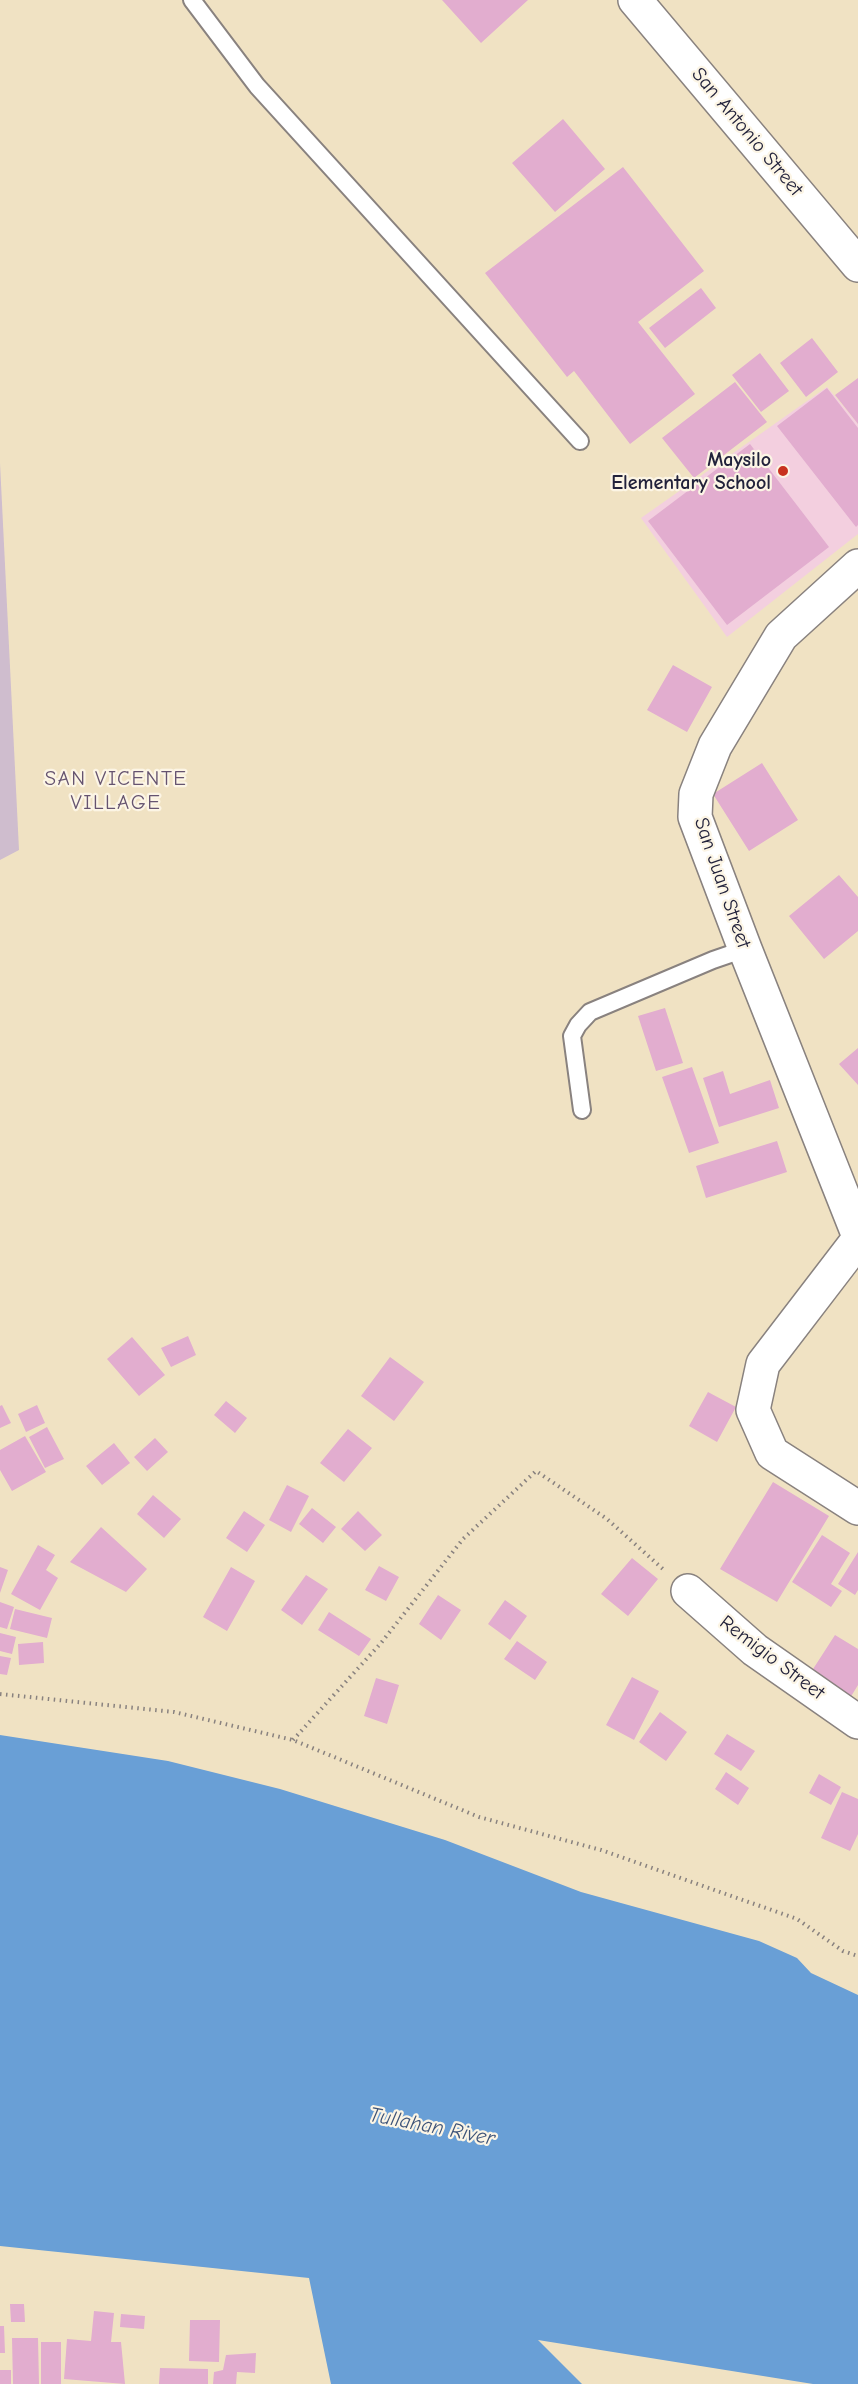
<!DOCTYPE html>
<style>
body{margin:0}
canvas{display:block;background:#f0e2c3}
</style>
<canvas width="858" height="2384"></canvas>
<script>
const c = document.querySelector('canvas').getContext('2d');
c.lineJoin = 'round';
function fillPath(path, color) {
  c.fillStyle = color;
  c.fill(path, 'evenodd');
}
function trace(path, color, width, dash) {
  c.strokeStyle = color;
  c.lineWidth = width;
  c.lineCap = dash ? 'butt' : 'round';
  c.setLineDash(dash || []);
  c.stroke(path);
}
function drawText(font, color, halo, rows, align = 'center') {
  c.font = font + ' "Comic Neue",sans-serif';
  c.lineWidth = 4.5;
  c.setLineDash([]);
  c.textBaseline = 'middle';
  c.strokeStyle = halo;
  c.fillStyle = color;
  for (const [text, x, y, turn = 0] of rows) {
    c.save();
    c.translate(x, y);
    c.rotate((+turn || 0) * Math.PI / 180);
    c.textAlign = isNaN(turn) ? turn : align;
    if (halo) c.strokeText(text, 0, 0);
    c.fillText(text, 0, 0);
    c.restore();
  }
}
fillPath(new Path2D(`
 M827,387L858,424V534L727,637L641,518Z`), '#f3cfdf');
fillPath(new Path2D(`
 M0,463L19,850L0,860Z`), '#cfbdce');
fillPath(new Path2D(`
 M0,1735L168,1761L280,1789L445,1840L581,1892L759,1941L797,1958L811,1973L858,1995V2384H813L538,2340L582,2384H331L309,2278L0,2246Z`), '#699fd6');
fillPath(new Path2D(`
 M442,0H528L481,43Z
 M563,119L605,169L555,212L512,163Z
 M623,167L704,271L638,322L695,394L630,444L574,371L567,377L485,273Z
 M701,288L716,308L665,348L649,328Z
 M812,338L838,372L806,397L780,363Z
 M760,353L789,391L761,412L732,375Z
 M858,378V424L835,395Z
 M735,382L767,422L694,478L662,438Z
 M827,388L858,428V525L856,527L777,426Z
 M750,444L829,547L727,625L648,521Z
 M673,665L712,687L687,732L647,710Z
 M762,763L798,820L749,851L713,794Z
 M839,875L858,897V931L824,959L789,916Z
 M665,1008L683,1063L656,1071L638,1016Z
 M858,1048V1085L839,1064Z
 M692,1067L719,1143L689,1153L662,1077Z
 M723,1071L730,1094L770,1080L779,1108L719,1127L703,1078Z
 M777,1141L787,1172L706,1198L696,1166Z
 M188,1336L196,1355L171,1367L161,1348Z
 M132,1337L165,1375L139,1396L107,1359Z
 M390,1357L424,1382L394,1421L361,1396Z
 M708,1392L736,1407L717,1442L689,1426Z
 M226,1401L247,1418L235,1433L214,1415Z
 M2,1405L11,1423L0,1428V1406Z
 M37,1405L45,1423L26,1432L18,1414Z
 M47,1427L64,1459L45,1468L29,1437Z
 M348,1429L372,1448L344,1482L320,1463Z
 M25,1436L46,1472L12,1491L0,1470V1450Z
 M155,1438L168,1452L147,1471L134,1457Z
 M114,1443L130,1463L102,1485L86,1466Z
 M773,1482L829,1516L777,1602L720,1569Z
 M287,1485L309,1496L291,1532L269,1520Z
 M153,1495L181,1519L164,1538L137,1514Z
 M312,1508L336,1527L323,1543L299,1524Z
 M244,1511L265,1525L247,1552L226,1538Z
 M358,1511L382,1535L365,1551L341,1529Z
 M101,1527L147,1569L126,1592L70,1562Z
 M822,1535L850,1553L831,1584L842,1591L831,1607L792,1582Z
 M38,1545L55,1555L46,1570L58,1578L40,1610L11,1594Z
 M858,1552V1590L855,1595L838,1584Z
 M632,1558L658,1579L628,1616L601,1594Z
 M379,1566L399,1577L386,1601L365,1590Z
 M0,1567L8,1570L0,1593Z
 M231,1567L255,1581L227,1631L203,1617Z
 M306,1575L328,1589L302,1625L281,1610Z
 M438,1595L461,1610L441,1640L419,1624Z
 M505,1600L527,1616L510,1640L488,1624Z
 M0,1602L14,1607L7,1629L0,1627Z
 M15,1609L52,1618L47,1638L10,1629Z
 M329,1612L371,1639L359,1656L318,1630Z
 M0,1633L16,1637L12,1654L0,1651Z
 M835,1635L858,1649V1685L844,1708L804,1683Z
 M517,1641L547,1662L535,1680L504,1659Z
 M43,1642L44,1663L19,1665L18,1644Z
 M0,1656L11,1658L7,1675L0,1674Z
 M632,1677L659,1691L634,1740L606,1725Z
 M376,1678L399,1685L387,1724L364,1716Z
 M660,1712L687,1732L666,1761L639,1742Z
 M727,1734L755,1751L741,1771L714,1754Z
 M726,1772L749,1788L738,1805L715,1789Z
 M819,1774L841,1787L831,1805L809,1793Z
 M842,1792L858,1799V1834L850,1851L821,1838Z
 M10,2304H24L25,2322H11Z
 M94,2311L114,2313L111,2342H121L125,2384L64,2379L67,2339L91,2341Z
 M121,2314L145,2316L144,2329L120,2327Z
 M190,2320H220L219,2362L189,2361Z
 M0,2326H4L5,2353H0Z
 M12,2338H38L39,2384H13Z
 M41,2342H61V2384H41Z
 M256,2353L255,2373L237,2372L236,2384H213L214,2372L223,2370L226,2355Z
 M160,2368L208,2369V2384H159Z
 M0,2370H11V2384H0Z`), '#e2adcf');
const service = new Path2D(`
 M192,0L257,86L580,441
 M582,1110L572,1036L578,1025L590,1012L713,960L745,949`);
const minor = new Path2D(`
 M635,0L858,265
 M858,566L781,636L715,746L696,794L695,817L745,949L858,1234
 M858,1240L763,1364L753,1410L772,1453L858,1508
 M688,1591L755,1650L858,1722`);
trace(service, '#89827f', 20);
trace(minor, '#89827f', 36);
trace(new Path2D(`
 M0,1694L174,1712L293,1740L479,1817L601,1850L797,1919L843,1951L858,1956
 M293,1740L381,1643L463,1539L536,1471L607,1519L663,1569`), '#89827f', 4, [1.5, 4.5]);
trace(service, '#fff', 16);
trace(minor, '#fff', 33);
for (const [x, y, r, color] of [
 [783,471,6,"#c8321e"]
]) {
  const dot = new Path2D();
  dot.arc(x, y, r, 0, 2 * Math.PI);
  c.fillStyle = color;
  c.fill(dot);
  trace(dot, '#fcf5e5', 2);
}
drawText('20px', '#22223b', '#fcf5e5', [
 ["San Antonio Street",747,132,50],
 ["San Juan Street",722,883,71],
 ["Remigio Street",772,1658,37]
]);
drawText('bold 20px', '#22223b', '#fcf5e5', [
 ["Maysilo",771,460],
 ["Elementary School",771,483]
], 'right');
c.letterSpacing = '1.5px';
drawText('21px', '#65536f', '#fcf5e5', [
 ["SAN VICENTE",116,779],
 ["VILLAGE",116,803]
]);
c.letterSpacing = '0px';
drawText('italic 21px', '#3e5479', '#fcf5e5', [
 ["Tullahan River",432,2127,11]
]);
</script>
